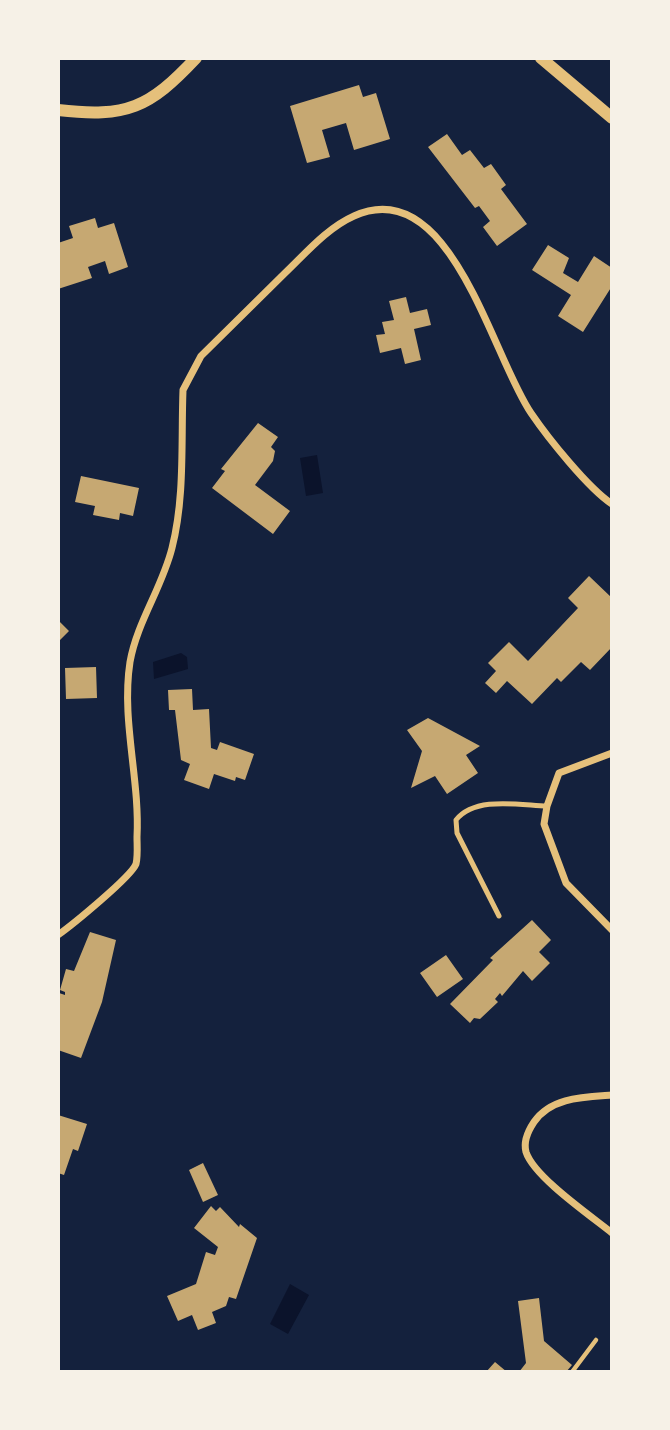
<!DOCTYPE html>
<style>
body{margin:0}
#map{position:relative;width:670px;height:1430px;overflow:hidden;background:#14213d;font-family:Merriweather,serif}
canvas{display:block}
.frame{position:absolute;inset:0;border:60px solid #f6f1e7;pointer-events:none}
</style>
<div id="map">
<canvas width="670" height="1430"></canvas>
<div class="frame"></div>
</div>
<script>
const c = document.querySelector('canvas').getContext('2d');
c.lineJoin = 'round';
function fillPath(path, color) {
  c.fillStyle = color;
  c.fill(path, 'evenodd');
}
function trace(path, color, width, dash) {
  c.strokeStyle = color;
  c.lineWidth = width;
  c.lineCap = dash ? 'butt' : 'round';
  c.setLineDash(dash || []);
  c.stroke(path);
}
fillPath(new Path2D(`
 M317,455L323,493L306,496L300,458Z
 M181,653L187,657L188,669L154,679L153,662Z
 M290,1284L309,1295L288,1334L270,1324Z`), '#0b132b');
fillPath(new Path2D(`
 M359,85L363,97L376,93L390,139L354,150L346,123L322,130L330,157L307,163L290,106Z
 M447,134L462,155L470,150L484,168L491,164L506,185L501,189L527,224L497,246L483,227L490,221L479,206L475,208L428,147Z
 M95,218L98,228L114,223L128,267L109,274L105,261L88,267L92,278L58,289V243L73,238L69,226Z
 M548,245L569,258L563,273L578,282L594,256L612,268V286L583,332L558,316L571,295L532,270Z
 M406,297L410,313L427,309L431,325L414,329L421,360L405,364L401,348L380,353L376,335L385,334L382,322L394,320L389,301Z
 M258,423L278,437L271,447L275,451L273,461L255,485L290,511L273,534L212,488L225,471L221,469Z
 M81,476L139,488L133,516L120,513L119,520L93,515L95,506L75,502Z
 M589,576L612,598V647L590,670L581,662L561,682L557,678L532,704L507,681L496,693L485,683L496,671L488,663L509,642L528,661L578,608L568,598Z
 M58,620L69,631L58,642Z
 M96,667L97,698L66,699L65,668Z
 M192,689L193,710L209,709L211,748L217,750L220,742L254,754L245,780L236,777L235,781L214,774L209,789L184,780L190,764L181,760L175,710H169L168,690Z
 M428,718L480,746L466,755L478,773L447,794L435,776L411,788L422,751L407,730Z
 M532,920L551,940L539,952L550,963L532,981L523,971L502,996L500,993L495,999L498,1002L480,1019L474,1018L470,1023L450,1004L493,960L490,958Z
 M90,932L116,940L102,1002L81,1058L58,1050L60,1035L58,1034V996L59,993L65,995V992L60,990L66,969L74,971Z
 M446,955L463,979L437,997L420,973Z
 M58,1115L87,1124L78,1151L73,1149L64,1175L58,1173Z
 M203,1163L218,1195L203,1202L189,1170Z
 M211,1206L216,1211L220,1207L239,1227L240,1224L257,1238L236,1299L229,1297L226,1306L212,1312L216,1323L198,1330L192,1315L178,1321L167,1296L196,1284L206,1252L215,1255L218,1247L194,1228Z
 M539,1298L544,1341L572,1365L566,1372H519L526,1363L518,1301Z
 M495,1362L507,1372H486Z`), '#c6a872');
trace(new Path2D(`
 M572,1372L596,1340`), '#e5c07b', 4.5);
trace(new Path2D(`
 M499,916L457,833L456,820C475,796 519,805 547,806`), '#e5c07b', 5);
trace(new Path2D(`
 M612,753L559,773L547,806L544,824L566,883L612,930
 M58,935C72,925 131,877 136,864C138,856 137,845 137,837C140,779 121,720 130,662C137,622 162,588 172,548C185,497 181,442 183,390L201,356C229,328 257,301 285,273C306,253 327,228 354,216C451,172 492,357 531,413C548,438 588,488 612,504
 M612,1095C584,1097 551,1097 534,1122C528,1131 523,1141 526,1152C534,1177 591,1216 612,1233`), '#e5c07b', 7);
trace(new Path2D(`
 M541,58L612,118
 M58,110C127,118 149,108 196,58`), '#e5c07b', 12);
</script>
